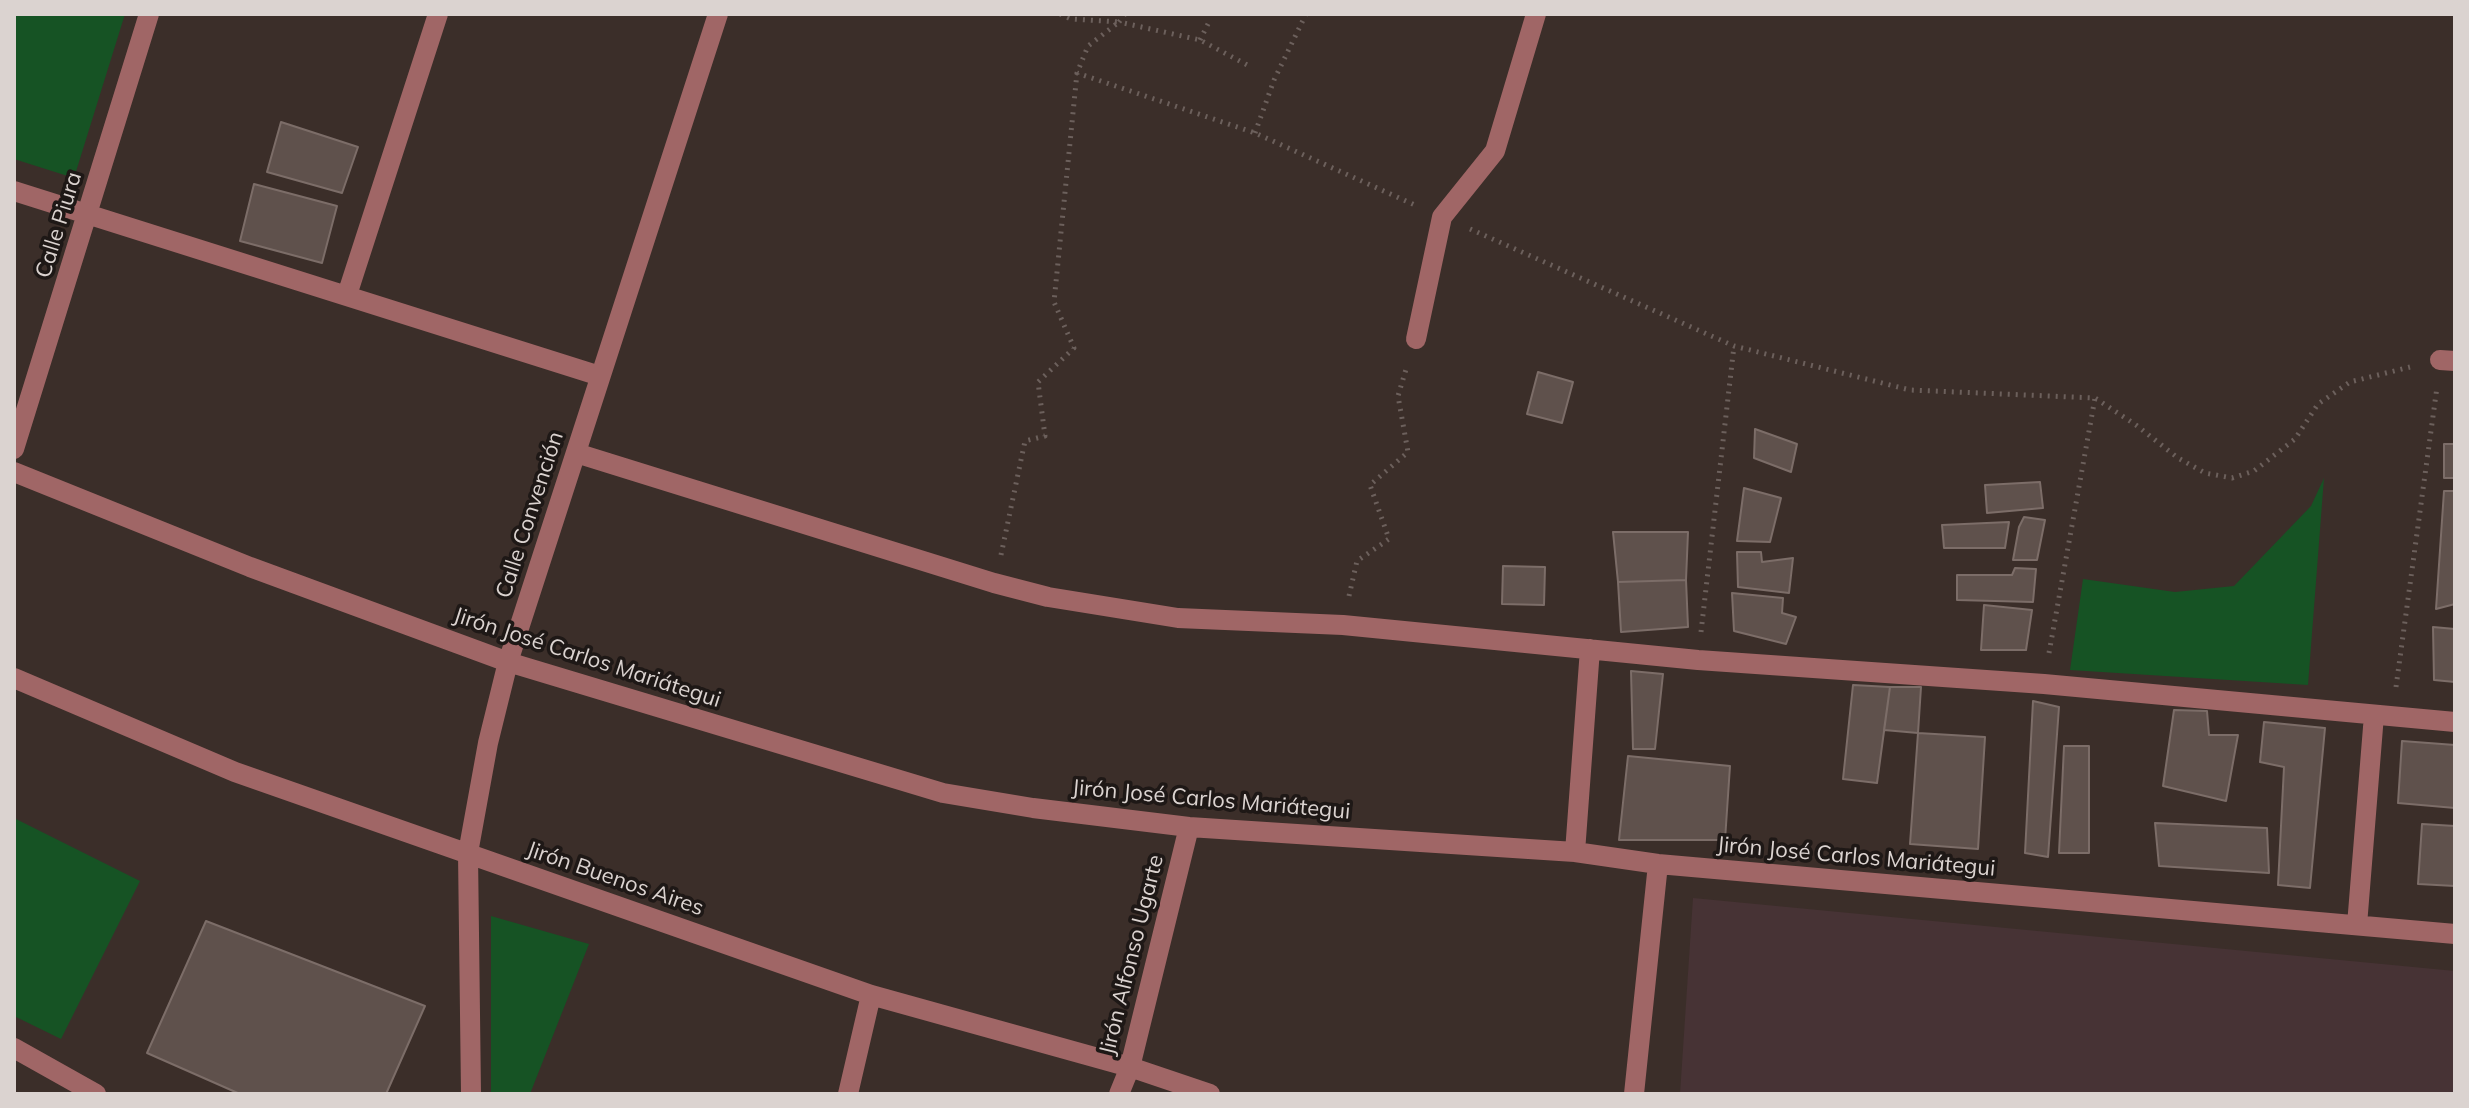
<!DOCTYPE html>
<meta charset="utf-8">
<style>
body{margin:0}
#map{position:relative;width:2469px;height:1108px;overflow:hidden;background:#3b2e29;font-family:Mulish,sans-serif}
canvas{display:block}
.frame{position:absolute;inset:0;border:16px solid #dbd3d0;pointer-events:none}
</style>
<div id="map">
<canvas width="2469" height="1108"></canvas>
<div class="frame"></div>
</div>
<script>
const c = document.querySelector('canvas').getContext('2d');
c.lineJoin = 'round';
function fillPath(path, color) {
  c.fillStyle = color;
  c.fill(path, 'evenodd');
}
function trace(path, color, width, dash) {
  c.strokeStyle = color;
  c.lineWidth = width;
  c.lineCap = dash ? 'butt' : 'round';
  c.setLineDash(dash || []);
  c.stroke(path);
}
function drawText(font, color, halo, rows, align = 'center') {
  c.font = font + ' Mulish,sans-serif';
  c.lineWidth = 7;
  c.setLineDash([]);
  c.textBaseline = 'middle';
  c.strokeStyle = halo;
  c.fillStyle = color;
  for (const [text, x, y, turn = 0] of rows) {
    c.save();
    c.translate(x, y);
    c.rotate((+turn || 0) * Math.PI / 180);
    c.textAlign = isNaN(turn) ? turn : align;
    if (halo) c.strokeText(text, 0, 0);
    c.fillText(text, 0, 0);
    c.restore();
  }
}
fillPath(new Path2D(`
 M1693,898L2455,971V1094H1680Z`), '#473335');
fillPath(new Path2D(`
 M14,14H125L74,178L14,159Z
 M2324,478L2308,685L2070,670L2083,579L2175,592L2234,586L2311,506Z
 M14,818L140,881L61,1039L14,1016Z
 M491,916L589,944L530,1094H491Z`), '#165324');
const building = new Path2D(`
 M281,122L358,147L342,193L267,172Z
 M254,184L337,206L322,263L240,241Z
 M1538,372L1573,382L1562,423L1527,414Z
 M1755,429L1797,444L1791,472L1754,458Z
 M2444,444H2455V478H2444Z
 M2040,482L2043,508L1987,513L1985,485Z
 M1744,488L1781,498L1770,542L1737,541Z
 M2444,491H2455V604L2436,609Z
 M2024,517L2045,520L2037,560H2013L2019,527Z
 M2009,522L2005,548H1944L1942,525Z
 M1613,532H1688L1686,580L1618,582Z
 M1737,552H1761L1762,562L1793,558L1789,593L1738,587Z
 M1503,566L1545,567L1544,605L1502,604Z
 M2015,568L2036,569L2033,602L1957,600V575H2012Z
 M1686,580L1688,627L1621,632L1618,582Z
 M1732,593L1783,598L1782,613L1796,617L1786,644L1734,631Z
 M1984,605L2032,610L2026,650H1981Z
 M2433,627L2455,629V682L2434,680Z
 M1631,671L1663,674L1655,749H1633Z
 M1853,685L1890,687L1877,783L1843,779Z
 M1890,687H1921L1918,733L1884,730Z
 M2033,701L2059,707L2048,857L2025,853Z
 M2174,710L2207,711L2209,735H2238L2226,801L2163,786Z
 M2264,722L2325,728L2310,888L2278,885L2284,767L2260,762Z
 M1918,733L1985,737L1978,849L1910,844Z
 M2402,741L2455,745V808L2398,803Z
 M2064,746H2089V853H2059Z
 M1628,756L1730,766L1725,840H1619Z
 M2155,823L2267,828L2269,873L2159,866Z
 M2422,824L2455,826V886L2418,884Z
 M206,921L425,1006L386,1094H240L147,1053Z`);
fillPath(building, '#5f514c');
trace(building, '#7c6d68', 2);
trace(new Path2D(`
 M1060,14L1071,19L1119,22L1088,46L1077,73L1255,133L1417,206
 M1125,14L1119,22L1200,40L1251,67
 M1200,40L1209,22
 M1255,133L1274,80L1306,14
 M1470,229L1734,346L1910,390L2095,398L2136,425L2178,458L2205,473L2232,478L2254,471L2295,439L2318,404L2350,382L2410,367
 M1001,555L1025,441L1045,436L1038,382L1074,348L1054,302L1077,73
 M1349,596L1357,561L1389,539L1370,485L1408,452L1398,396L1407,366
 M1701,632L1734,346
 M2049,653L2095,398
 M2396,687L2437,387`), '#6c605c', 5, [2, 6]);
trace(new Path2D(`
 M14,191L600,376
 M347,295L438,14
 M1416,339L1442,217L1495,151L1536,14
 M2440,360L2455,361
 M14,449L149,14
 M576,453L994,583L1048,597L1178,618L1343,625L1698,660L2044,684L2455,722
 M14,472L250,567L508,662L943,793L1033,808L1189,827L1575,852L1658,864L2455,934
 M14,678L235,772L871,995L1130,1067L1210,1094
 M1575,852L1590,649
 M2357,925L2374,715
 M14,1048L96,1094
 M471,1094L468,853L488,743L508,662L718,14
 M848,1094L871,995
 M1119,1094L1130,1067L1189,827
 M1634,1094L1658,864`), '#a06666', 20);
drawText('22px', '#dbd3d0', '#1e1816', [
 ["Calle Piura",59,225,-73],
 ["Calle Convención",530,515,-72],
 ["Jirón José Carlos Mariátegui",587,658,18],
 ["Jirón José Carlos Mariátegui",1211,800,5],
 ["Jirón José Carlos Mariátegui",1856,857,5],
 ["Jirón Buenos Aires",615,879,19],
 ["Jirón Alfonso Ugarte",1132,955,-76]
]);
</script>
